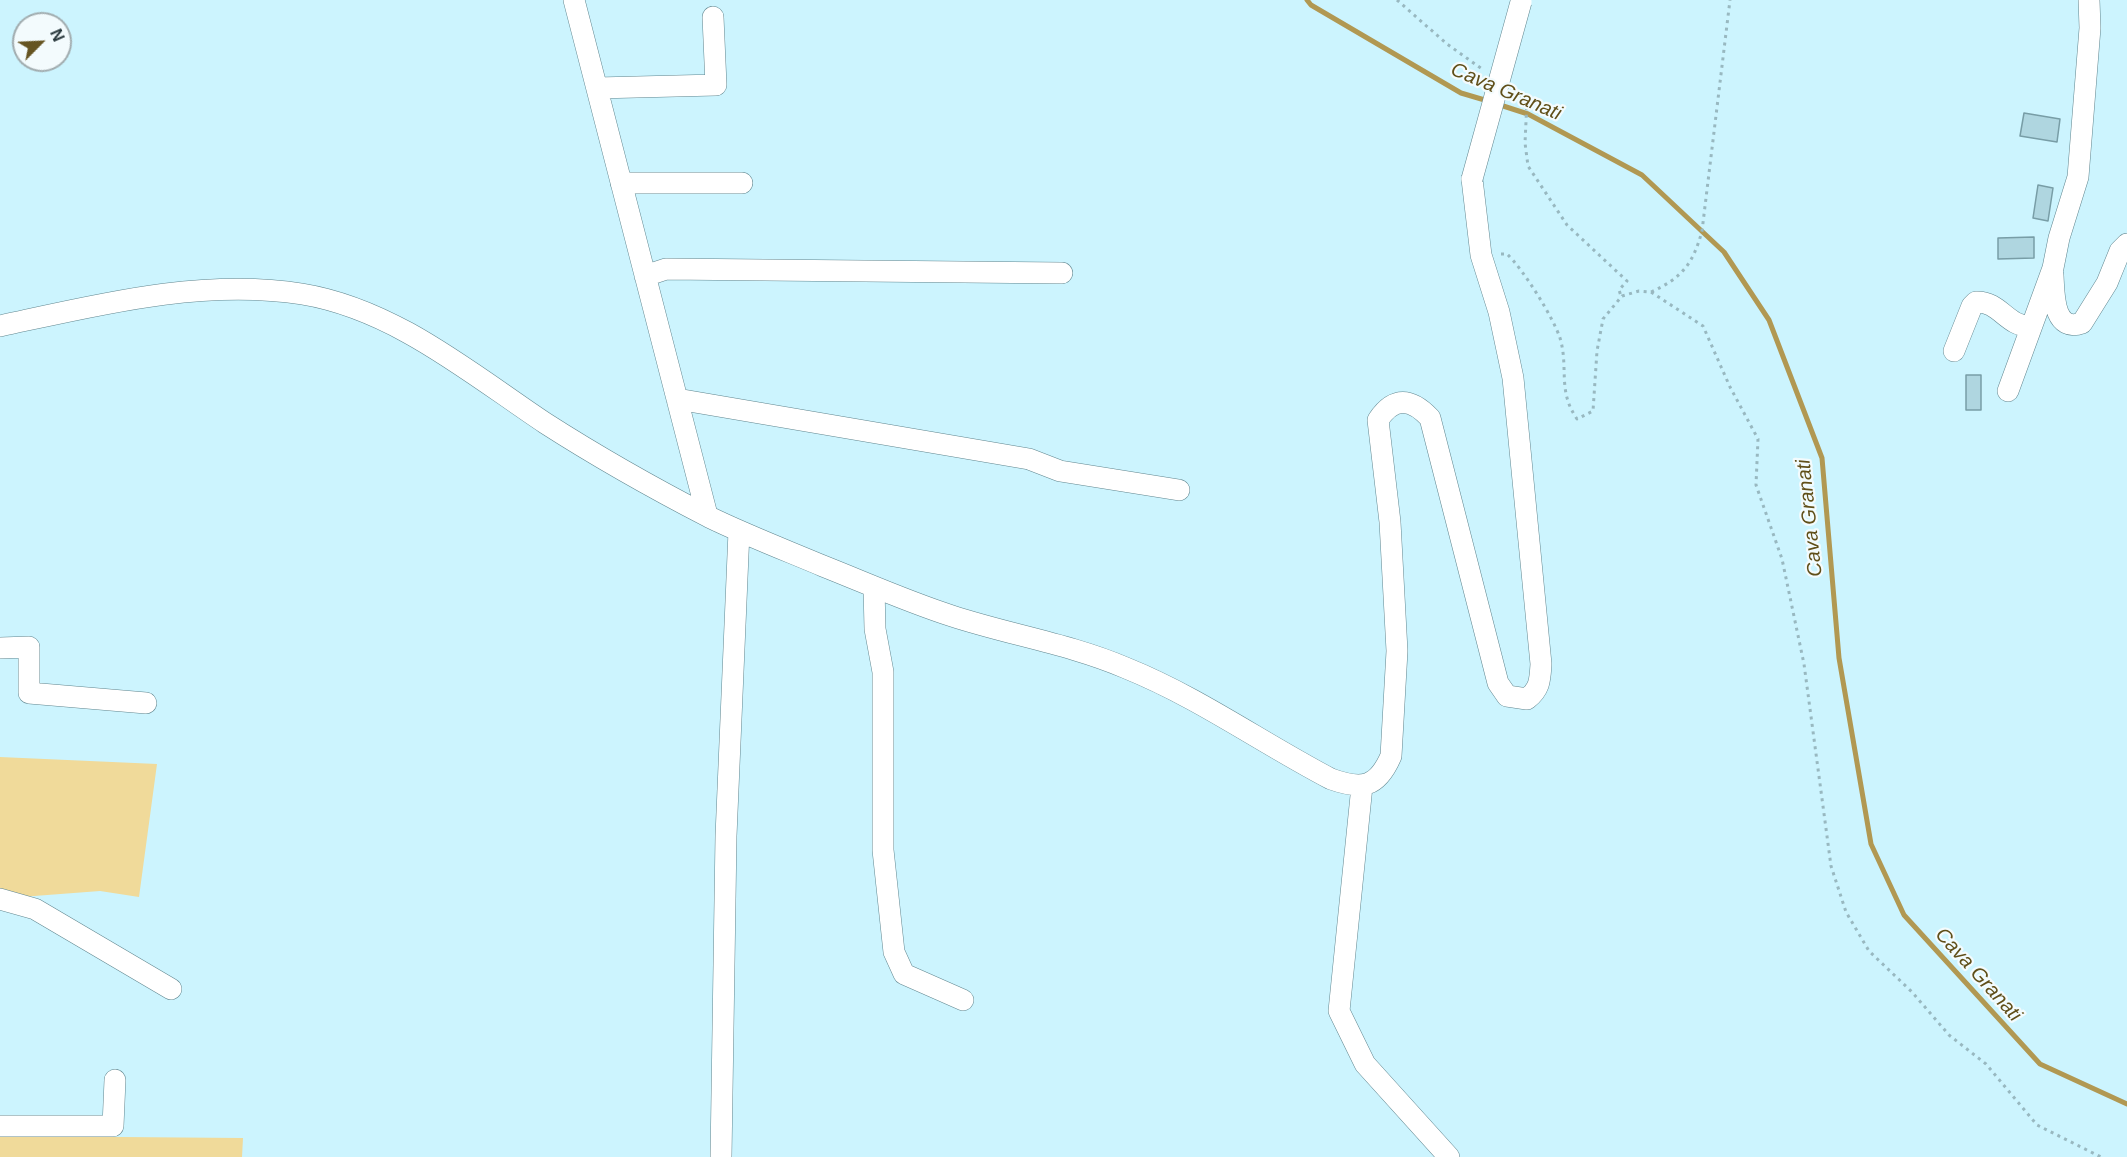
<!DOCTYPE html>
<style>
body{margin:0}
#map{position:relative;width:2127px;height:1157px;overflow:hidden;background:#ccf4fe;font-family:Arial,sans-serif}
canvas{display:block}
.north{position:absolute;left:12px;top:12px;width:60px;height:60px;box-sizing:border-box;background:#f3fbfd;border:2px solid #a1acaf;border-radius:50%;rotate:66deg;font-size:16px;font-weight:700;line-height:24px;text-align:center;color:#26363a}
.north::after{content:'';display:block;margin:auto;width:21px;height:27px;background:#655421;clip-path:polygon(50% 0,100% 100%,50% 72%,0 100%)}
</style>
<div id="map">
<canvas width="2127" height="1157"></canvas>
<div class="north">N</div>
</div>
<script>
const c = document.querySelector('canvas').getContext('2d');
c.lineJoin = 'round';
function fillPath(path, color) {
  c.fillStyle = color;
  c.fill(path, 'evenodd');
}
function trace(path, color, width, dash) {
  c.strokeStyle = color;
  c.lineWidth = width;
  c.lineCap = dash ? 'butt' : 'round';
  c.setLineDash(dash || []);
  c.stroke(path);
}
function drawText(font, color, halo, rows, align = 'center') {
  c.font = font + ' Arial,sans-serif';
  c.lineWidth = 4.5;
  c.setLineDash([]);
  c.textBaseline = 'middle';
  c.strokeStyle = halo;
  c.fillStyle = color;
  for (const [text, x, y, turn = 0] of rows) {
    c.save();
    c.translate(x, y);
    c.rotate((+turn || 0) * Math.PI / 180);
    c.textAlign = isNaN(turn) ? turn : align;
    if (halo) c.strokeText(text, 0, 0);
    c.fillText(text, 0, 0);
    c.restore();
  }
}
fillPath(new Path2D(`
 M0,757L157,764L139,897L100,891L21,897L0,892Z
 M0,1136L243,1138L242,1157H0Z`), '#f0da9a');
trace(new Path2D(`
 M1307,0L1311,5L1461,93L1488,101
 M1497,104L1528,114L1642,175L1724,252L1769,320L1822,458L1839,658L1871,844L1904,915L2040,1064L2127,1104`), '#b19852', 5);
const building = new Path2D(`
 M2024,113L2060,119L2057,142L2020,136Z
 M2038,185L2053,188L2048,221L2033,218Z
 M2034,237V258L1998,259V238Z
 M1966,375H1981V410H1966Z`);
fillPath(building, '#afd6e0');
trace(building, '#789da6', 1.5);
const minor = new Path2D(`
 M574,0L707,515
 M597,88L716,85L713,17
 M621,183H742
 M2053,275C2054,294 2053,333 2082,323L2107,283L2120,251L2127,244
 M645,276L666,269L1062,273
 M0,326C97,305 202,278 302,294C394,309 470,373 545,423C598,457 653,488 709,517C746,535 785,550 823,566C866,583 908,602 952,616C1010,635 1070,644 1126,668C1198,697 1262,743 1331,779C1362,790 1377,788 1391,756L1397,651L1390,522L1378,420C1394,396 1411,398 1430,418L1498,683L1507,696L1527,699C1540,689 1540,680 1541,664L1513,378L1499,312L1481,255L1472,179
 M1954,351L1972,306L1976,302C2000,301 2007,327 2030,326
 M2008,391L2053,268L2059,238L2078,177L2090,28L2089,0
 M677,399L1029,459L1060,471L1179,490
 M874,587L875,629L883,672V850L894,952L904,974L963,1000
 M0,648L29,647V693L146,703
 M1362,786L1339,1011L1365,1064L1449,1157
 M0,899L35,909L171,989
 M0,1126H113L115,1080
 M721,1157L726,836L739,531`);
trace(minor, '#61868f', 22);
trace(new Path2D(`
 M1397,0L1447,44L1482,69
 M1514,92L1527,100L1525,143L1528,166L1567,225L1627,281L1619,290L1621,296
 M1501,254H1507C1523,269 1553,317 1560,338C1569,368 1557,390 1577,419L1593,411L1597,351L1603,319L1622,296L1639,291L1651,292L1703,326L1730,387L1758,439L1756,485L1782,559L1804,664L1831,866L1846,912L1869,951L1912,992L1949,1035L1986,1064L2037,1125L2101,1157
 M1651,292C1682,278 1693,264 1702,231L1730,0`), '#98b8c0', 3, [3, 4.5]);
trace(minor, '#fff', 21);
const minorBridge = new Path2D(`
 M1472,179L1521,2`);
trace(minorBridge, '#61868f', 22, []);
trace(minorBridge, '#fff', 21);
drawText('italic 20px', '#604f19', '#f3fbfd', [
 ["Cava Granati",1506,92,23],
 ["Cava Granati",1810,518,-96],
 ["Cava Granati",1978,975,48]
]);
</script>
